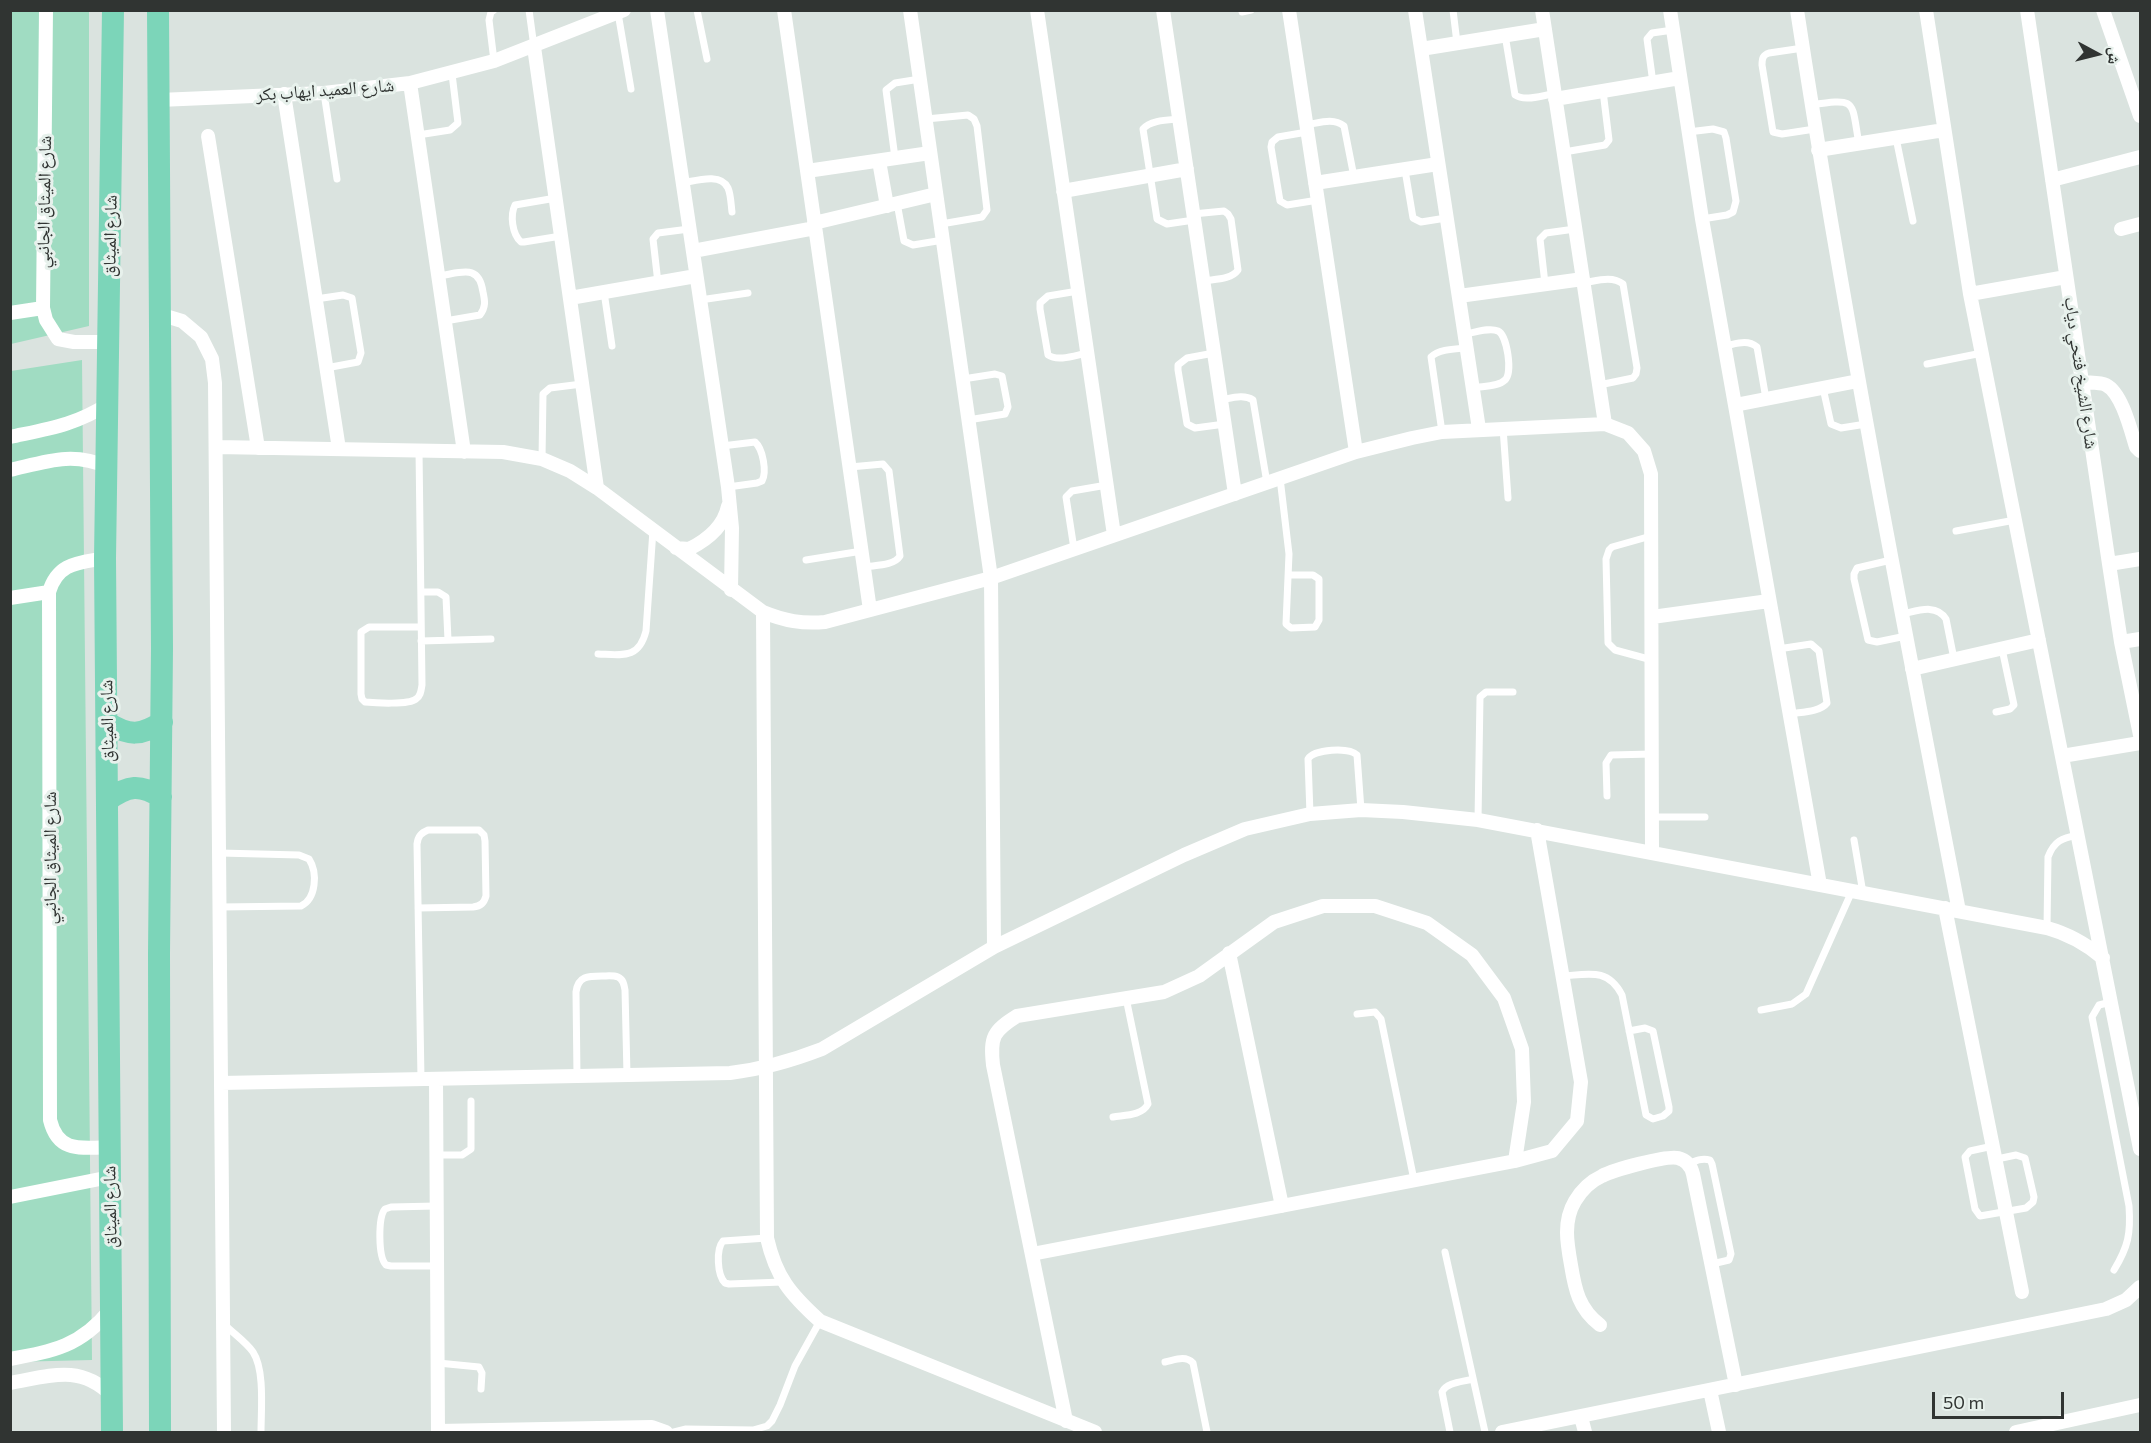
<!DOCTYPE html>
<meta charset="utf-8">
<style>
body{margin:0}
#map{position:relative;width:2151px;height:1443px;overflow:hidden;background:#dae3df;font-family:Commissioner,"Noto Naskh Arabic",sans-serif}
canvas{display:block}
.frame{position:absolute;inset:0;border:12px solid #303432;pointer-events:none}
.north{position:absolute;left:2067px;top:24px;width:60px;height:60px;-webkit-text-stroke:4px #e7f1ec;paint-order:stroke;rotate:97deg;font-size:16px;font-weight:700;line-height:24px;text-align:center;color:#303432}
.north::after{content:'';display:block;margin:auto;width:21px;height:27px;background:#303432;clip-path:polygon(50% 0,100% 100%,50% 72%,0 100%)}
.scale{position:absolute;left:1932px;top:1392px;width:132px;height:27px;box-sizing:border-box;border:3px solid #303432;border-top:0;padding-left:8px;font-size:18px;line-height:21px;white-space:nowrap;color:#303432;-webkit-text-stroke:4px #e7f1ec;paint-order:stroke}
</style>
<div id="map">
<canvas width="2151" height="1443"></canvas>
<div class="frame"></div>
<div class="north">ش</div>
<div class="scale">50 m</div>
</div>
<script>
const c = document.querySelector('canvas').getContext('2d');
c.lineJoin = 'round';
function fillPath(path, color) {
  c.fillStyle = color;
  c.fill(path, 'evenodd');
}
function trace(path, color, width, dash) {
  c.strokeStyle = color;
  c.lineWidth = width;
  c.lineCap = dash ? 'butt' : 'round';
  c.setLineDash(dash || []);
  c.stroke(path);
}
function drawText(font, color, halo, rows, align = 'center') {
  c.font = font + ' Commissioner,"Noto Naskh Arabic",sans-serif';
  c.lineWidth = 6;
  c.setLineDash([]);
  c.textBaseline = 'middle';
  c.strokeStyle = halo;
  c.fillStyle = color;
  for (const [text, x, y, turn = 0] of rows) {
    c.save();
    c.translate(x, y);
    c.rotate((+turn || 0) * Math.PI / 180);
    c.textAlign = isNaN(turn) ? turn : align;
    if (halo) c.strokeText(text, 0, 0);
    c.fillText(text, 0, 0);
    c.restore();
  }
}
fillPath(new Path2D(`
 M11,11H89V326L11,344Z
 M82,360L92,1360L11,1362V371Z`), '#a0dcc2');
trace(new Path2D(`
 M529,10L534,47
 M697,10L707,59
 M1453,10L1457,43
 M1242,12L1251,10
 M618,13L631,89
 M1505,35L1515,95C1525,102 1543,95 1554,94
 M1803,48L1769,53C1763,55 1762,58 1762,65L1773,132L1782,134L1815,129
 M494,61L489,20L491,12L494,10
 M1653,83L1647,39L1652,33L1673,30
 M324,93L337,179
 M1811,105C1858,98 1851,100 1859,144
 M926,119L968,115L974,119L977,126L987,210L982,217L941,224
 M1179,119C1168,120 1150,120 1143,129L1157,219L1167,224L1194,220
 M1306,125C1319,123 1333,117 1344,126L1354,177
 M1307,132L1278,137L1272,142L1271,147L1280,201L1287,205L1318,200
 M1688,132L1713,129L1724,132L1726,138L1736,201L1733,212L1727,215L1702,219
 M418,135L450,130L458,123L452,74
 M1896,138L1913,221
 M1564,152L1605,145L1609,140L1603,91
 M895,158L886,90L895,83L920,79
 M1405,170L1413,218L1421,222L1446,218
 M682,183C695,181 721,172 728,188C731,195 731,205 732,212
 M556,198L515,205C510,215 512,234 521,242H524L561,236
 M897,203L904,241L913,245L943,240
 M1193,214L1224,211L1228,214L1231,219L1238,270C1231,280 1214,279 1203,281
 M438,276C461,273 479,263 483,292C485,301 486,307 480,315L445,321
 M658,283L653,239L658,233L689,229
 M1583,283C1596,281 1612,275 1623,284L1637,368L1636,374L1633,378L1599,385
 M1545,284L1540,239L1546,233L1575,229
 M1078,291L1048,296L1040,303V309L1048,355C1058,362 1076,355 1087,353
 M604,292L612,346
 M316,299L343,295L352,298L361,353L358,362L326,368
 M700,300L748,293
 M1464,334C1474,333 1489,327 1498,331C1507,335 1513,373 1505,380C1498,387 1482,386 1473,388
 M1725,346C1736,344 1747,339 1757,347L1766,399
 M1214,353L1187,358L1178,365V370L1187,424L1195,428L1225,424
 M1927,364L1982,353
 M963,379L995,374L1002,376L1008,407L1005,414L968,420
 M1823,388L1831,424L1841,428L1866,424
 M1221,400C1232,398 1244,394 1253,400L1267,483
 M1503,428L1508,498
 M1442,432L1431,357C1439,349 1455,349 1466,348
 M722,446L755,442C763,449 767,472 762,481L757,483L728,487
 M419,450L422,685C421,690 421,696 416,699C409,705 375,703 365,702L362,699L361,694V632L369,627H421
 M542,459L543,394L550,388L582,384
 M850,467L883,464L889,471L900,556C894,566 875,565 864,567
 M1280,478L1289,554L1286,624L1291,628L1315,627L1319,620V579L1313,575H1289
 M1956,531L2015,520
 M1651,536L1612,547L1609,550L1606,559L1608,643L1615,650L1652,660
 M1074,549L1066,497L1072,491L1107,485
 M806,560L862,551
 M1891,560L1857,568L1854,574V579L1868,640L1877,642L1906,636
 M421,592H438L446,597L448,640
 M1902,614C1917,611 1936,603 1946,619L1954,659
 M421,641L491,639
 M1778,649L1811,644L1819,651L1827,703C1820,712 1801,712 1790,714
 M598,654C623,655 639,659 646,631L653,530
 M1996,712L2010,709L2014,705L2002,649
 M1607,796L1606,763L1611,755L1652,754
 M1310,814L1308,759C1314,749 1349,747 1357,755L1361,810
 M1652,817H1705
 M1478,820L1480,697L1486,692H1513
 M1854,840L1863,893
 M220,853L299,855L309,859C318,873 316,899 301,906L220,907
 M418,908L473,907C481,906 484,903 486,896L485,841L484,835L479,830H428C421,833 418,836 417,844L421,1079
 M2047,928L2048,857C2054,841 2062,838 2078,835
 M1564,976C1589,974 1608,968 1622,995L1646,1115L1653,1119L1663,1116L1669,1111V1107L1653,1031L1645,1028L1629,1031
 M2111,1002L2099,1005L2092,1017L2129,1206C2131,1234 2128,1247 2114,1270
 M1761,1010L1792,1004L1806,994L1852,891
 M1357,1014L1375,1012L1381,1019L1414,1180
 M577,1076L576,992C578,976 588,976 602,976C607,976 613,975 618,977C623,979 624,984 625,990L627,1075
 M1113,1117C1124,1115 1142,1116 1148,1104L1126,998
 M1993,1146L1970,1151L1965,1157L1975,1209L1980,1216L2026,1208L2033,1202L2034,1197L2025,1158L2016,1155L1997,1159
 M436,1155H462L471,1149V1101
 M1689,1165C1694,1160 1703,1158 1710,1160L1712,1164L1731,1254L1729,1260L1712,1264
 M436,1206L391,1207L385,1209C378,1217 378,1257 386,1265L391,1266H437
 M767,1238L723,1241C716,1249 717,1275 725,1283L729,1284L782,1282
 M1445,1252L1485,1432
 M225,1325C234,1334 246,1342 253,1352C265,1370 261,1411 261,1432
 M1165,1362C1175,1360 1185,1355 1193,1363L1207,1432
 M438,1363L479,1367L482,1373L481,1389
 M674,1432L686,1429L753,1430L767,1426L772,1421L780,1405L795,1366L820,1321
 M1450,1432L1442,1392C1447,1382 1463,1382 1473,1379`), '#fff', 7);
trace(new Path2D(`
 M46,10L43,308L46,320L58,339L74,342H108
 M657,10L728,487L732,528L731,590
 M784,10L870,610
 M910,10L991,578L994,947
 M1037,10L1114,535
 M1163,10L1235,494
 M1289,10L1356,452
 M1415,10L1479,429
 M1542,10L1605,424
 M1670,10L1702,219L1820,885
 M1797,10C1843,312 1901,612 1959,911
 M1926,10L1970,294L2140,1149
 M2027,10L2109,564L2121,642L2140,735
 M2103,10L2140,116
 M534,47L597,488
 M1421,49L1545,29
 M410,83L464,452
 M284,94L339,449
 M1555,99L1680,78
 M159,100L324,93L410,83L494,61L624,10
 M208,136L258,448
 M1818,150L1944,130
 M879,161L887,206
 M807,171L930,153
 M2052,180L2140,157
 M1315,183L1438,164
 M1063,191L1187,169
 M814,223L936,194
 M2121,229L2140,224
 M693,251L815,228
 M1970,294L2066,277
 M1459,296L1583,279
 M570,298L696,276
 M10,313L43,308
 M159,314L182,321L201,337L212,359L215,383L224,1432
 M2082,382C2089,383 2100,382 2106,385C2122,393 2131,431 2136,447L2140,451
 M1735,405L1858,381
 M10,437C47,429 76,425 108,404
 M216,447L503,452L542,459L570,471L597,488L763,612C785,621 802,624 825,622L991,578L1356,452L1412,438L1442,432L1605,424L1628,433L1644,451L1651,474L1652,852
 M10,470C45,462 73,451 107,467
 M676,548L689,549C707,540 724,526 728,506
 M105,558C79,563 58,562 49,592L50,1120C58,1153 81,1148 109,1147
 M2109,564L2140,559
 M10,598L49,592
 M763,612L767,1238C776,1277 790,1294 820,1321L1095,1432
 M1652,617L1769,601
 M2121,642L2140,639
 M1912,669L2039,640
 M2062,756L2140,743
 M1945,908L2022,1292
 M1229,953L1282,1206
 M436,1079L438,1432
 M221,1083L730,1073C763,1069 791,1061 822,1049L994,947L1184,855L1245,829L1310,814L1361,810L1403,812L1478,820L2047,928C2069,934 2085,943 2103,958
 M10,1197L110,1177
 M1032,1254L1515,1161L1552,1151L1577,1121L1581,1082L1537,830
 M1600,1325C1579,1309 1575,1290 1571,1265C1567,1243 1563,1221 1575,1201C1581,1191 1591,1181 1602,1176C1613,1170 1667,1155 1678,1158C1686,1160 1691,1166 1693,1174L1736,1385
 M10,1359C54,1351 81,1346 110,1310
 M10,1383C50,1376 80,1364 111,1395
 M1710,1390L1719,1432
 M1581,1417L1585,1432
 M1066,1421L993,1065C990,1037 993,1031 1017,1016L1164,992L1199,976L1274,922L1323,906H1375L1427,923L1472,955L1504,998L1522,1049L1524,1102L1515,1161
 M438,1431L652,1427L666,1432
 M1502,1432L2106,1309L2126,1300L2140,1287
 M2016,1432L2140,1405`), '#fff', 14);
trace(new Path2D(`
 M158,10L162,648L159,953L160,1432
 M108,723C129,736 141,736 162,722
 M108,800C128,785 140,784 161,797
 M112,1432L105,558L113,10`), '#7cd5b9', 22);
drawText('18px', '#303432', '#e7f1ec', [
 ["شارع العميد ايهاب بكر",325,90,-4],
 ["شارع الميثاق الجانبي",44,202,-89],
 ["شارع الميثاق",110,236,-89],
 ["شارع الشيخ فتحي دياب",2081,373,82],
 ["شارع الميثاق",107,721,-91],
 ["شارع الميثاق الجانبي",50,858,-90],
 ["شارع الميثاق",110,1207,-91]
]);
</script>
